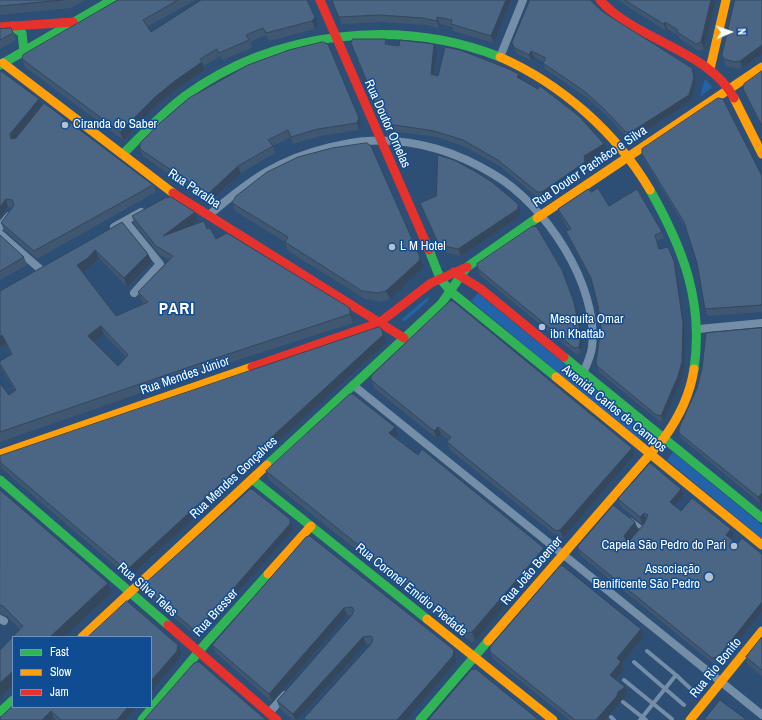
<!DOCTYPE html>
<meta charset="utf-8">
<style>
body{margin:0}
#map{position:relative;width:762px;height:720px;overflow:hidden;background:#2d4e75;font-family:"Archivo Narrow",sans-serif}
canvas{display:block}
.legend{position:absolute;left:12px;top:636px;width:140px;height:72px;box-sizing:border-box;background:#104c92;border:1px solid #7094be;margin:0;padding:5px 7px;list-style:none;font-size:12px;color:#fff}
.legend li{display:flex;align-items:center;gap:8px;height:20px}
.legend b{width:20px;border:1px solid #7094be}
.north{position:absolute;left:710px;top:12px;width:40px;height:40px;-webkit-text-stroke:3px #104c92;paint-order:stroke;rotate:88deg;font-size:11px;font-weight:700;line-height:16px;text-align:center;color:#fff}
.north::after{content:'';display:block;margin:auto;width:14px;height:18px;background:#fff;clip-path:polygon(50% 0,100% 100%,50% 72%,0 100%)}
</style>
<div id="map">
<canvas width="762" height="720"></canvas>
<ul class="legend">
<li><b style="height:5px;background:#30b455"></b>Fast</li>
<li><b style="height:5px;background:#ff9f0a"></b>Slow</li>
<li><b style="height:5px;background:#e5322d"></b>Jam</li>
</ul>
<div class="north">N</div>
</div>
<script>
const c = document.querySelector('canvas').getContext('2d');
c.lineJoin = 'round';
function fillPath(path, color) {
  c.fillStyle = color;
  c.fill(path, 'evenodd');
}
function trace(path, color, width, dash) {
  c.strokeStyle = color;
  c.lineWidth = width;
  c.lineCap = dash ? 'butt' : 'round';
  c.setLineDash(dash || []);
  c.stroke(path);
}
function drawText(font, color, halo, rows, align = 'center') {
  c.font = font + ' "Archivo Narrow",sans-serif';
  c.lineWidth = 3;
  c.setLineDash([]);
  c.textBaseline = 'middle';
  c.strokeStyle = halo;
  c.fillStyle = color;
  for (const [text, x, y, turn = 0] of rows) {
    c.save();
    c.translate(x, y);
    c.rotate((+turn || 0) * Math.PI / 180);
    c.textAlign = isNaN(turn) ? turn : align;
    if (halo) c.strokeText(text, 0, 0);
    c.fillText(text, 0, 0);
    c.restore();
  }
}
fillPath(new Path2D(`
 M705,79L712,87L700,97Z
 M478,293L647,431L640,440L471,301Z
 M429,296L428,301L404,322L402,319Z
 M673,452L762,525V539L667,460Z`), '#2363aa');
trace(new Path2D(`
 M631,520L643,529
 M634,662L684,705
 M676,675L694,692
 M624,680L672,719
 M623,702L646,720
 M611,717L614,720
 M640,720L676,675L647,651`), '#758ea8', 4);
trace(new Path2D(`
 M500,57L523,0
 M209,215C250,180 277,160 331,147C343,145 355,141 366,141C411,138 455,151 493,174C545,204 599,285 592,347C591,356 587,364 583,373
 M125,221L160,264L134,293
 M0,227L9,216
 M114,227L141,212
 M0,234L40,269
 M699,329L762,323
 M353,385L762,715
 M0,619L4,621
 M269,713L285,695`), '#758ea8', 8);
trace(new Path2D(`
 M12,26L22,33L24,52
 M0,65L112,0
 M123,154C143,134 162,113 185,96C274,31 398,17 500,57
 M650,190C683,248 704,302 694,369
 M429,250L440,278L450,291L556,377
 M564,357L762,518
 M267,465L441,304L467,267L537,218
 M252,479L427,619
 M0,480L168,625
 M0,712L13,700
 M142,720L206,643L268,574
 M420,720L488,641`), '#30b455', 9);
trace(new Path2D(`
 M500,57C561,84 616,132 650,190
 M3,63L173,193
 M710,69L726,0
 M734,98L762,154
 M537,218L762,67
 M556,377L762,545
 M0,454L252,367
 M268,574L311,526
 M427,619L553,720
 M82,637L267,465
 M488,641L664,438C680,416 690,395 694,369
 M690,720L762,631`), '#ff9f0a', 9);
trace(new Path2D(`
 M320,0L429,250
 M600,0C635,40 710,51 734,98
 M0,27L73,22
 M173,193L404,338
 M454,272L481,289L564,357
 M252,367L379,323L431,283L467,267
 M168,625L277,720`), '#e5322d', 9);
fillPath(new Path2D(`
 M0,0H85L71,8L0,15Z
 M118,0H195L147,27L151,32L199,1V0H307L318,25L315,29L269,41L266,35L250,42L252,48L222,60L220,56L204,66L205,70L178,88L157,105L123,140L25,67L22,59Z
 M331,0H511L494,43L453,31L452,27L440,24L439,28L426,25L383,22L342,24Z
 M619,0H716L704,49L699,51L680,39L678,35L667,29L666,31L622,3Z
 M762,0V54L742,68L737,69L726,66L722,55Z
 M603,12L695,74L696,85L691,101L633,139H628L607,116L586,97L545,69L543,62L534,57L532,61L517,54L512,43Z
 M0,29L12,30L16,40L0,49Z
 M386,39L388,44L437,51L434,75L438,76L521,79L607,150L587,163L588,168L544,199H539L501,167L465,147L437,137L390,131L386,127L351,43Z
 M289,50L361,125L359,130L321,136L293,144L291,137L273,146L275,153L241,173L211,200H207L143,156L140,149Z
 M762,71V128L746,96L743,89Z
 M0,72L42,107L153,185L156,192L37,259L4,230L1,223L12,208L8,207L0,218Z
 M642,154L762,176V312L708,316L705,309L697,263L686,229L645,161Z
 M591,192L609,206L662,232L664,238L657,241L659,249L676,267L685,329L684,368L681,382L663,422L658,420L599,372L596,362L601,328L598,306L592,282L568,237L566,231L569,230L560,215L558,209Z
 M232,203L420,257L423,265L422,269L390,299L381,302L365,299L288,251L285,242L235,211Z
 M420,203L520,211V216L461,256L441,251Z
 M195,212L198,221L192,225L207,229L216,239L350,308L353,317V323L207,370L0,442V383L9,395L15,391L2,370L0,365V361L11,355L6,344L0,347V291L122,222L148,254L152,262L127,287L99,258L91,266L82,272L116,316L144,303L141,300L138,292L169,260L160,255L135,225L132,216ZM104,334L126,357L118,366L94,342Z
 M0,235L24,257L27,265L0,280Z
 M478,269L577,309L583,342L581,353L576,354L480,275Z
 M762,328L761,504L682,439L679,433Z
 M382,329L385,337L386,343L131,576L128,577L2,469L0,464V456Z
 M371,380L632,448L634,455L563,538H559L450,450L447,442L449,440L441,434L437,439L374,388Z
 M398,435L396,438L418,455L544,548L547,556L475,641L471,642L269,480L266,471Z
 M681,489L684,495L675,506L681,511L731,529L733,536L731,539L720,664L715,665L581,556L578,549L638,529L629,540H630L644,524L646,520L642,524L620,506L618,499Z
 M0,490L108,583L111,593L64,637H13V685L0,697V650L20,630L7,616L0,614Z
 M292,525L293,530L200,635H195L144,593L142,586Z
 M306,537L454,650L456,658V663L406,720H305L371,644H366L297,720H293L280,709L277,701L352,615H347L272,702L215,652L212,645Z
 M641,629L644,636L622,663L624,669L615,679L627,695L621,700L620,703L605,720H569L493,659L490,652Z
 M762,637V676L748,665L746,657Z
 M13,707H137L126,720H56L53,717Z`), '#405772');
fillPath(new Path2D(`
 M506,0H511L494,43L491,36Z
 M711,0H716L704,49L701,42Z
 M315,17L318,25L315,29L312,21Z
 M437,17L440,24L439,28L437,21Z
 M665,22L667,29L666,31L664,24Z
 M434,44L437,51L433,81L431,74Z
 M762,45V54L742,68L740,61Z
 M531,51L534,57L532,61L529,55Z
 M202,62L205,70L178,88L157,105L123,140L120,132L155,97L176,80Z
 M692,68L695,74L696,85L691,101L633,139L631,132Z
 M519,74L522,81L517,77Z
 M39,99L42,107L13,142L11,139L10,134Z
 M359,118L361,125L359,130L357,123Z
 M604,144L607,150L587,163L588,168L544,199L542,192L584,156Z
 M238,166L241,173L211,200L209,193Z
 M6,199L8,207L0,218V207Z
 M518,204L520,211V216L461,256L458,249Z
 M195,212L198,221L166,244L163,236Z
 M95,250L99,258L91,266L80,274L77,265Z
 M148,254L152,262L127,287L124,278Z
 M420,257L423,265L422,269L390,299L386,291Z
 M674,261L676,267L685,329L684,368L681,382L663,422L661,416Z
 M574,302L577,309L583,342L581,353L579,347Z
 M350,308L353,317V323L350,314Z
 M101,326L104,334L91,344L88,336Z
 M382,329L385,337L386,343L131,576L129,568Z
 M2,335L6,344L0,347V337Z
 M395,427L398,435L393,442L389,433Z
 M438,427L441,434L437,439L434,431Z
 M632,448L634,455L563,538L560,530Z
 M681,489L684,495L673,508L670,502Z
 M762,493V502L761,504L758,497Z
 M644,513L646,520L642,524L640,517Z
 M290,519L292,525L293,530L200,635L198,629Z
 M635,522L638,529L627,543L624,536Z
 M731,529L733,536L728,542L726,535Z
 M544,548L547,556L475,641L472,632Z
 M108,583L111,593L64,637H50Z
 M762,602V611L720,664L718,657Z
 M344,608L347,615L272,702L269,694Z
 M641,629L644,636L622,663L624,669L613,683L610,675L617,658Z
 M363,637L366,644L297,720H295L293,714Z
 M178,645L181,652L180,658L151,691V681Z
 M454,650L456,658V663L406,720H397Z
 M13,671V685L0,697V683Z
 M625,687L627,695L621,700L620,703L605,720H596L618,692Z
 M128,707H137L126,720H117Z
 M51,711L53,717L51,720H42Z`), '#34475c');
const building = new Path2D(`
 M0,0H63L0,6Z
 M118,0H178L143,20L151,32L201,0H200H307L315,17L312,21L266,33L263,28L246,35L249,40L219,53L217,49L200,59L202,62L176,80L155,97L120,132L22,59L23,55Z
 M332,0H506L491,36L451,24L452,20L437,17V21L423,18L380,15L339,17Z
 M530,0H590L603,12L692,68L694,78L689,95L631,132H626L605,110L584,91L543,63L546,58L531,51L529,55L515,48L512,43Z
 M625,0H711L701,42L696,44L677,32L678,30L665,22L664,24Z
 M735,0H762V45L740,61L735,62L724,59L722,55Z
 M11,28L12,30L13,33L0,40V29Z
 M353,39H386L385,44L399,46L400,40L434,44L431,74L438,76L445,47L460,50L504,67L519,74L517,77L538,89L540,86L579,116L604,144L584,156L585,162L542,192H537L498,160L463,140L434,131L388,124L383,121L351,43Z
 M323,42L328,44L359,118L357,123L318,129L291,137L288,130L268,140L273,146L238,166L209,193H205L140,149V143L160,123L189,98L248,65L289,50Z
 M1,71L39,99L10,134L11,139L16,138L44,103L153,185L34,251L1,223L14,205L12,200L6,199L0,207V72Z
 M762,71V126L743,89L744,84Z
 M718,98L723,99L762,176V305L705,309L697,263L684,222L642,154V149Z
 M367,143L371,146L420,257L419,261L386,291L378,293L362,291L285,242L288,237L232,203L236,196L267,172L298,157L332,148Z
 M438,155L454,160L476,172L492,182L518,204V209L458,249L439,245L420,203L436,196Z
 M598,188L609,206L637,189L662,232L655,235L659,249L668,247L674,261L683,323L682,362L678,376L661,416L655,414L597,366L596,362L601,328L598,306L591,278L566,231L571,229L558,209L588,189L591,192Z
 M171,197L195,212L163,236L204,221L207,229L210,228L216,239L227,233L350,308V314L204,362L0,432V383L9,395L16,390L0,364V361L12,354L2,335L0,337V291L122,222L148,254L124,278L95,250L88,258L77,265L116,316L148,302L138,292L173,256L156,246L132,216L165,198ZM101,326L128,355L118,366L88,336Z
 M533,226L537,227L562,270L574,302L581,336L579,347L574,348L478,269L477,264Z
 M0,235L24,257L0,271Z
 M450,301H453L632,448L560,530L556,531L447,442L451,437L438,427L434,431L371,380V376Z
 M379,327L382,329L383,335L129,568L125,569L0,462V456Z
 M762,328V493L758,497L679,433V428L697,388L702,368L706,333Z
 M350,394H353L395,427L389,433L418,455L422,449L544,548L472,632L468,633L266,471Z
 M650,463L681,489L670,502L681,511L692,498L731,529L726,535L737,544L742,538L762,554V602L718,657L712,658L578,549V546L613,505L635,522L624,536L626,540H630L644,524L648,515L644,513L640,517L618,499Z
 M252,489L290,519V524L198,629H193L142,586L249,490Z
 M0,490L108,583L50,637H13V671L0,683V650L23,626L3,606L0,605Z
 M310,536L454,650L453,656L397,720H305L304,718L371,644L373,639L371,636L363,637L293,714L277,701L352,615L354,610L352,607L344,608L269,694L212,645L306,537Z
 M560,566H563L641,629L617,658L621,662L610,675L625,687L618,692L617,696L596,720H575L490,652V647Z
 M127,601L178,645L177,651L151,681V637H88Z
 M762,637V670L746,657Z
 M199,662L266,720H144L194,663Z
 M476,669L539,720H428L471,670Z
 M720,700L747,720H704Z
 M13,706V707H128L117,720H61L51,711L42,720H0V718Z`);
fillPath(building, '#4b6584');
trace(building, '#34475c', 1);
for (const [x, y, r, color] of [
 [65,125,4,"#b6c1cf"],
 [392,247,4,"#b6c1cf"],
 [542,327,4,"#b6c1cf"],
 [734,546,4,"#b6c1cf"],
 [709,577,5,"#b6c1cf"]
]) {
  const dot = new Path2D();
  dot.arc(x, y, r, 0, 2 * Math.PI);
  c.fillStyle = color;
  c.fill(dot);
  trace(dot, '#104c92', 1.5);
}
drawText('13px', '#fff', '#104c92', [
 ["Rua Doutor Ornelas",387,124,66],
 ["Rua Doutor Pachêco e Silva",590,167,-34],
 ["Rua Paraíba",194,189,34],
 ["Rua Mendes Júnior",185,376,-19],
 ["Avenida Carlos de Campos",614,409,39],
 ["Rua Mendes Gonçalves",234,478,-43],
 ["Rua João Boemer",532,571,-49],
 ["Rua Silva Teles",147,590,41],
 ["Rua Coronel Emídio Piedade",411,590,39],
 ["Rua Bresser",216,613,-48],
 ["Rua Rio Bonito",716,668,-51]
]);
drawText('13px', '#fff', '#104c92', [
 ["Ciranda do Saber",73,125],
 ["L M Hotel",400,247],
 ["Mesquita Omar",550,320],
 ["ibn Khattab",550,335],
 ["Capela São Pedro do Pari",726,546,"right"],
 ["Associação",700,570,"right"],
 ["Benificente São Pedro",700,585,"right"]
], 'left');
c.letterSpacing = '1px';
drawText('bold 17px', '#fff', '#104c92', [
 ["PARI",177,309]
]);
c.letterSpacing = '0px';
</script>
